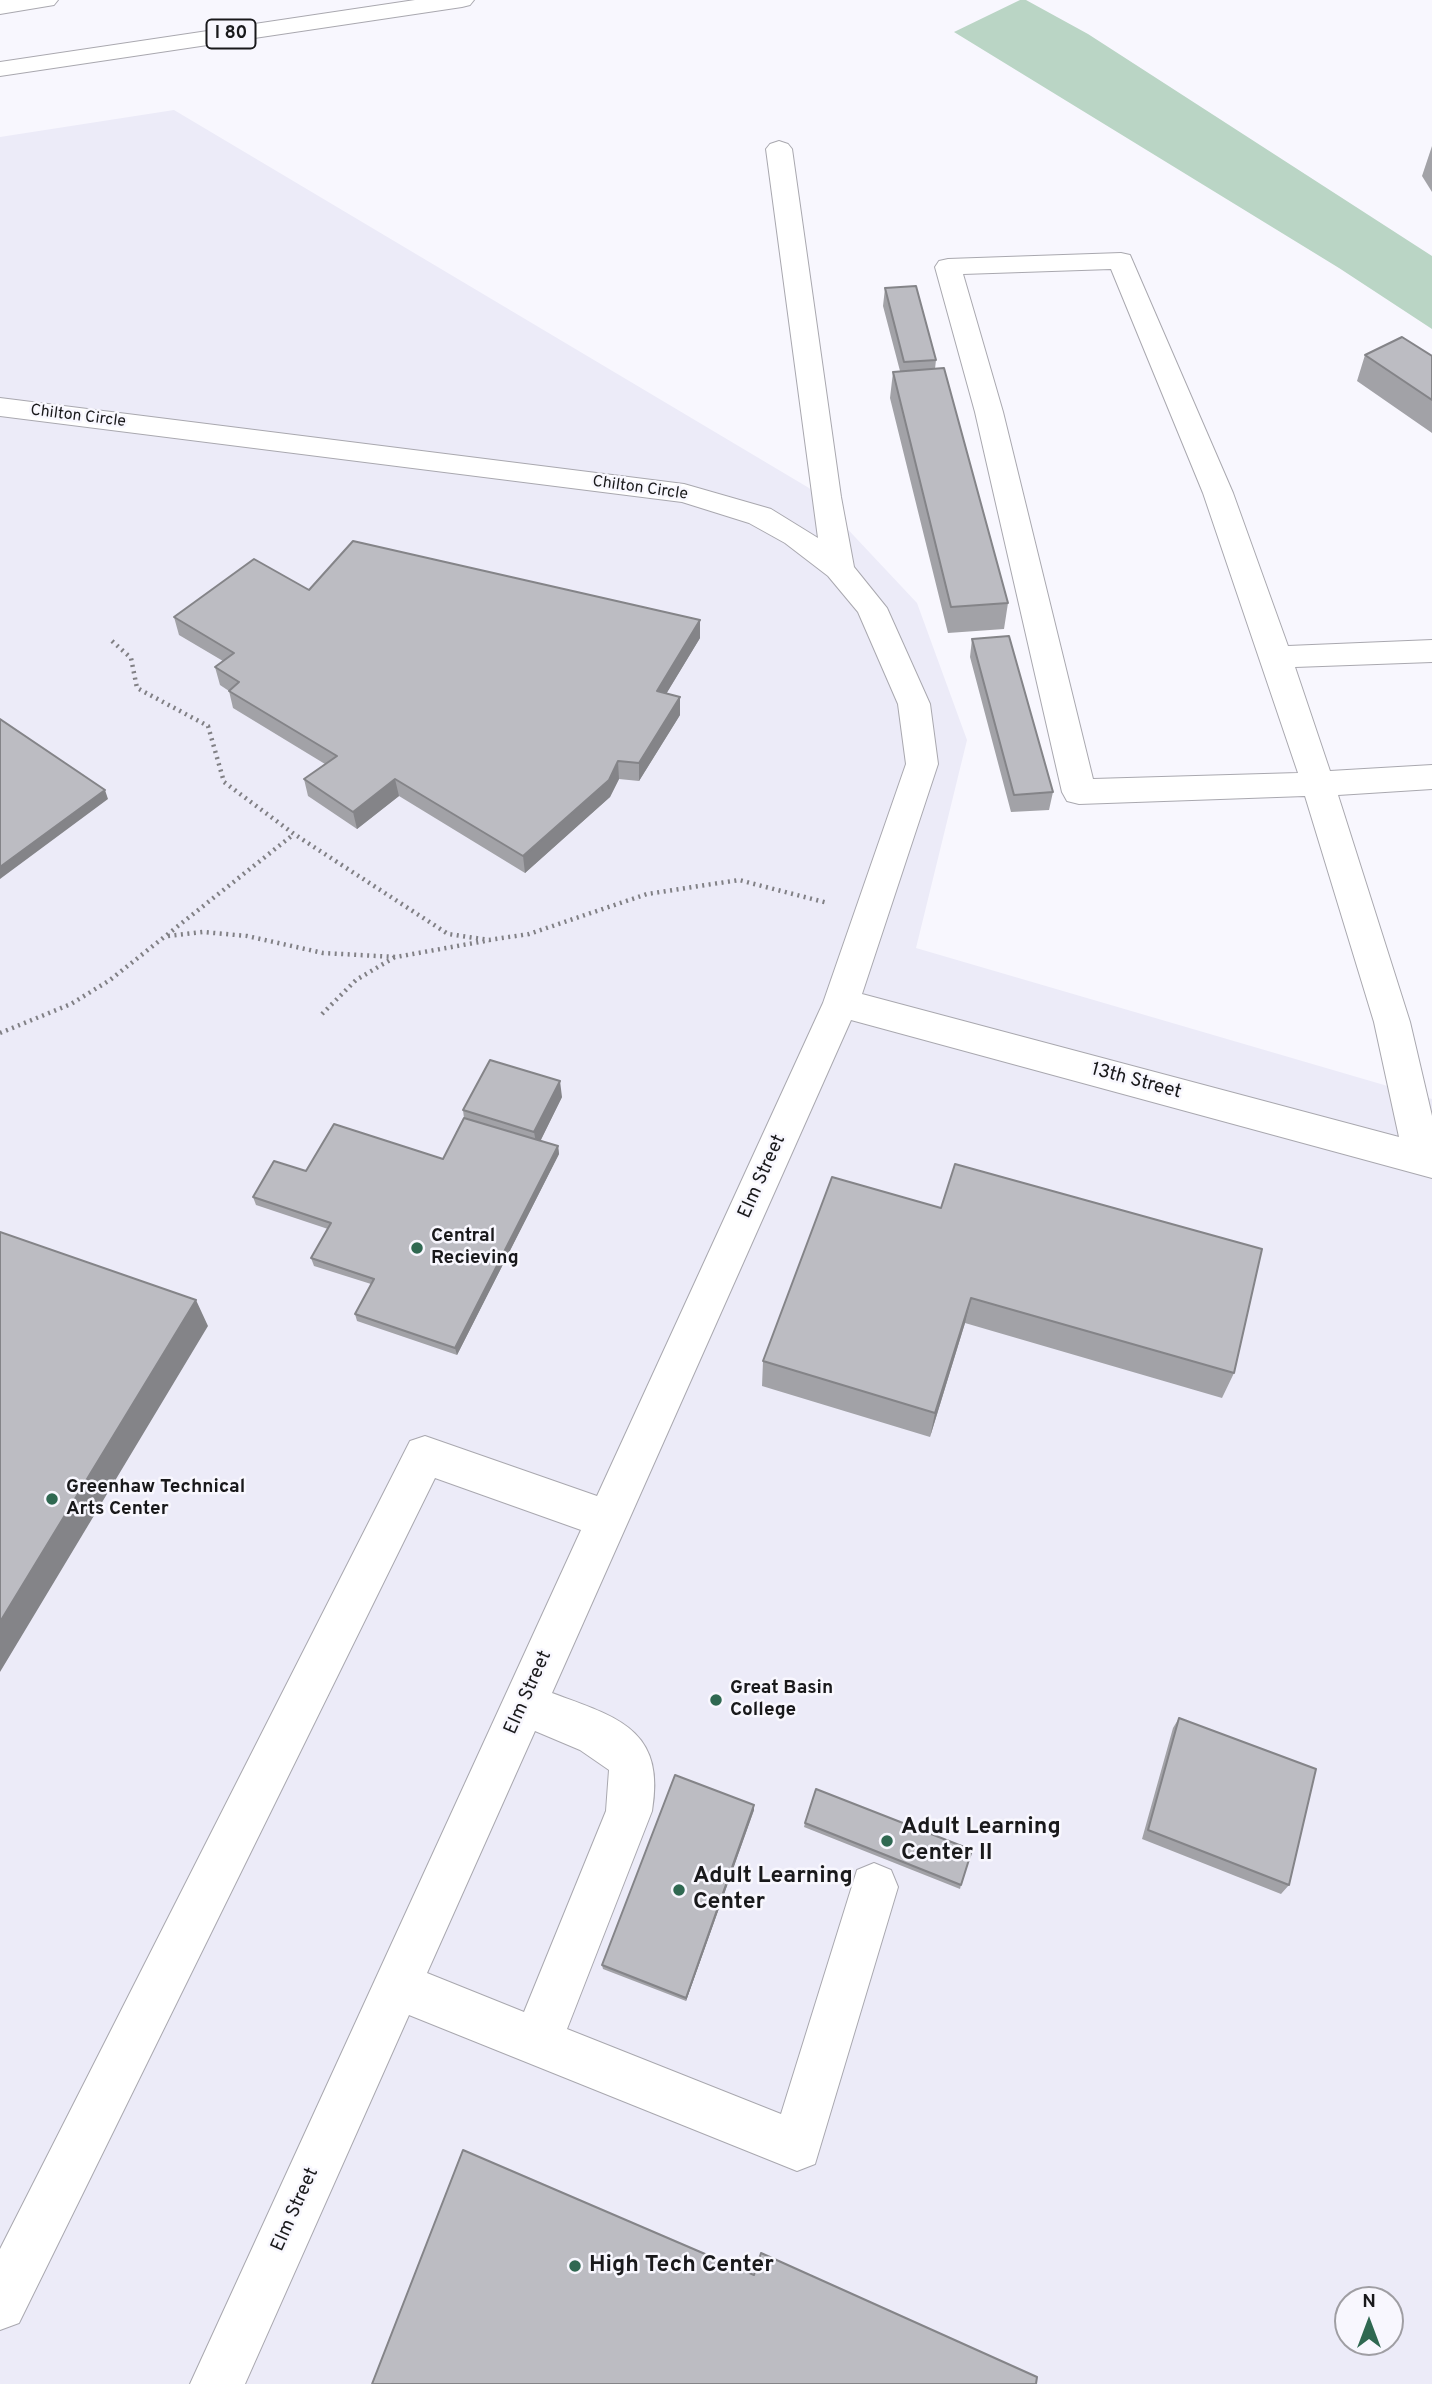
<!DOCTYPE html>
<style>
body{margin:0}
#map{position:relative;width:1432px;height:2384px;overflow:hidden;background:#f8f7fe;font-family:Overpass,sans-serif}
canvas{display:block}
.north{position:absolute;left:1334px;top:2286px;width:70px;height:70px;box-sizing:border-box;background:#f8f7fe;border:2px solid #9f9ea3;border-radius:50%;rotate:0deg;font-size:19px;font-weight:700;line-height:28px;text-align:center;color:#19191b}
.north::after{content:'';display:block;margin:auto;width:24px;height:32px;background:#2f6851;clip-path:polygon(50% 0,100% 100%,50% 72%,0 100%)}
</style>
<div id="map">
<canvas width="1432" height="2384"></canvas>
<div class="north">N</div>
</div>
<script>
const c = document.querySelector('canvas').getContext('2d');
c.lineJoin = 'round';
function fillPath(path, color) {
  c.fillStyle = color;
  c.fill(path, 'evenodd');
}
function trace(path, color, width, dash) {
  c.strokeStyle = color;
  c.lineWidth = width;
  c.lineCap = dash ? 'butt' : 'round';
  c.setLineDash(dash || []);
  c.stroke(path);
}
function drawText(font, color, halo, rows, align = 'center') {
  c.font = font + ' Overpass,sans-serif';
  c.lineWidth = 5;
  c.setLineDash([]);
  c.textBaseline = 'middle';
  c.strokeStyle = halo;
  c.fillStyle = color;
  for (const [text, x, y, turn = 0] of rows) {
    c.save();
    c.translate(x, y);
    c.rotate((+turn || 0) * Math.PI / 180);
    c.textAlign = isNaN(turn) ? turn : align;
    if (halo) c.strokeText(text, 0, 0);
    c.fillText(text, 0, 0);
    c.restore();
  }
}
fillPath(new Path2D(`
 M174,110L809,488L917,603L967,740L916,948L1432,1099V2384H0V137ZM1348,2300H1390V2342H1348Z`), '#ecebf8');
fillPath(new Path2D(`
 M1020,0H1026L1088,34L1432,256V329L1339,268L954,32Z`), '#bad5c5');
const minor = new Path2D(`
 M779,141L788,144L792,149L841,497L854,567L887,608L930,704L938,764L862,994L1399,1137L1374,1022L1305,796L1079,804L1067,801L1062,792L975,412L935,267L939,261L948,259L1121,253L1130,255L1233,493L1288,646L1432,640V662L1295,667L1330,771L1432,765V789L1338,795L1410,1022L1432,1116V1178L851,1020L552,1693C617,1717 666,1729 652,1811L567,2029L781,2114L857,1870L874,1863L891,1870L898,1887L815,2164L797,2171L409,2015L245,2384H190L581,1530L435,1478L19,2323L0,2330V2249L410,1441L425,1436L597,1496L823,1003L906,764L898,704L858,612L828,576L785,543L749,523L682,502L0,416V398L684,484L771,509L818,538L766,149L770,144ZM1111,269L1203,493L1298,773L1093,779L1003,412L963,274ZM535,1731L580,1750L609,1770L606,1811L524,2012L427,1973Z`);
const highway = new Path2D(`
 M0,0H58L54,5L0,14Z
 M415,0H474L470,5L462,7L0,76V62Z`);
trace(minor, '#a9a8af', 2);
trace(highway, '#a9a8af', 2);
trace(new Path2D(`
 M112,641L131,658L137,688L208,726L224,782L294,834L448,934L489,940L529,934L647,894L739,880L828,903
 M168,936L203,932L247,936L323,953L396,957L485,941
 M322,1014L356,980L395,957
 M0,1033L71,1004L110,980L294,834`), '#818085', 4.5, [2, 4.5]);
fillPath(minor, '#fff');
fillPath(highway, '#fff');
fillPath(new Path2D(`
 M1432,146V192L1422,176Z
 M885,288L936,360L935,369L1008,603L1004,629L948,633L890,398L893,372L900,371L883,306Z
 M1365,355L1432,356V433L1357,381Z
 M309,590L700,620V638L666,694L680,697V715L639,781L619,779L610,797L525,873L399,796L357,829L308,796L304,779L325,764L233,708L229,691L220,685L215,667L223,661L179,635L174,617Z
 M972,639L1053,792L1049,810L1011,812L970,657Z
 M562,1097L540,1141L558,1146L559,1154L457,1355L357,1321L355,1314L371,1284L314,1266L311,1258L328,1229L256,1205L253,1197L306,1171L443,1159L464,1118L463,1110Z
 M832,1177L1234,1373L1222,1398L965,1323L930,1437L762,1386L763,1361Z
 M1179,1718L1289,1885L1281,1894L1142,1839L1173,1728Z
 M754,1805V1810L686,2001L603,1969L602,1965Z
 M805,1823L961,1885L960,1889L804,1827Z`), '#a2a2a7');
fillPath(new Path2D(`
 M700,620V638L657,709V691Z
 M680,697V715L639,781V763Z
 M618,761L619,779L610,797L525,873L523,856Z
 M395,779L399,796L357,829L353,812Z
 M105,790L108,799L0,879V867Z
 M560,1081L562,1097L537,1148L534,1132Z
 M558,1146L559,1154L457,1355L455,1348Z
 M971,1298L965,1323L930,1437L935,1413Z
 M196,1300L208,1326L0,1672V1622Z
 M754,1805V1810L686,2001V1998Z`), '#848488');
const building = new Path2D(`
 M916,286L936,360L904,362L885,288Z
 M1402,337L1432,356V400L1365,355Z
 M944,368L1008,603L951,607L893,372Z
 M353,541L700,620L657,691L680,697L639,763L618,761L609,780L523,856L395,779L353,812L304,779L337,756L229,691L239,682L215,667L234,653L174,617L254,559L309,590Z
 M1009,636L1053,792L1014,795L972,639Z
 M0,719L105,790L0,867Z
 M490,1060L560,1081L534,1132L463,1110Z
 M464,1118L558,1146L455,1348L355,1314L374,1279L311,1258L331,1223L253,1197L274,1161L306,1171L334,1124L443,1159Z
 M955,1164L1262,1249L1234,1373L971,1298L935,1413L763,1361L832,1177L941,1208Z
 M0,1232L196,1300L0,1622Z
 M1179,1718L1316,1769L1289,1885L1148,1830Z
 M675,1775L754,1805L686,1998L602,1965Z
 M816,1789L972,1850L961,1885L805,1823Z
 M463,2150L754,2275L761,2253L1037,2377L1036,2384H372Z`);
fillPath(building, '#bcbcc2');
trace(building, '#848488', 2);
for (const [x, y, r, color] of [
 [417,1248,7,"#2f6851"],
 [52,1499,7,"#2f6851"],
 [716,1700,7,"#2f6851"],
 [887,1841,7,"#2f6851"],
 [679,1890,7,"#2f6851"],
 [575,2266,7,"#2f6851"]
]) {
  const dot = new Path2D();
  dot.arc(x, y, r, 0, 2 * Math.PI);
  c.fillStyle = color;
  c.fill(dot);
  trace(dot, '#f8f7fe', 2.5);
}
drawText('16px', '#19191b', '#f8f7fe', [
 ["Chilton Circle",78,417,7],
 ["Chilton Circle",640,489,8]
]);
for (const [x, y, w] of [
 [231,34,49]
]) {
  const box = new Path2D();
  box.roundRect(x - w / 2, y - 14.5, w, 29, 5);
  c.fillStyle = '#f8f7fe';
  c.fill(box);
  trace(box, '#19191b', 2);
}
drawText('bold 18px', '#19191b', null, [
 ["I 80",231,34]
]);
drawText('19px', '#19191b', '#f8f7fe', [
 ["13th Street",1136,1082,15],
 ["Elm Street",763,1177,-66],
 ["Elm Street",529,1693,-66],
 ["Elm Street",296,2210,-66]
]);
drawText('bold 19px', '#19191b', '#f8f7fe', [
 ["Central",431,1237],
 ["Recieving",431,1259],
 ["Greenhaw Technical",66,1488],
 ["Arts Center",66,1510],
 ["Great Basin",730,1689],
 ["College",730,1711]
], 'left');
drawText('bold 23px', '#19191b', '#f8f7fe', [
 ["Adult Learning",901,1828],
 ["Center II",901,1854],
 ["Adult Learning",693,1877],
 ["Center",693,1903],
 ["High Tech Center",589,2266]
], 'left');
</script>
